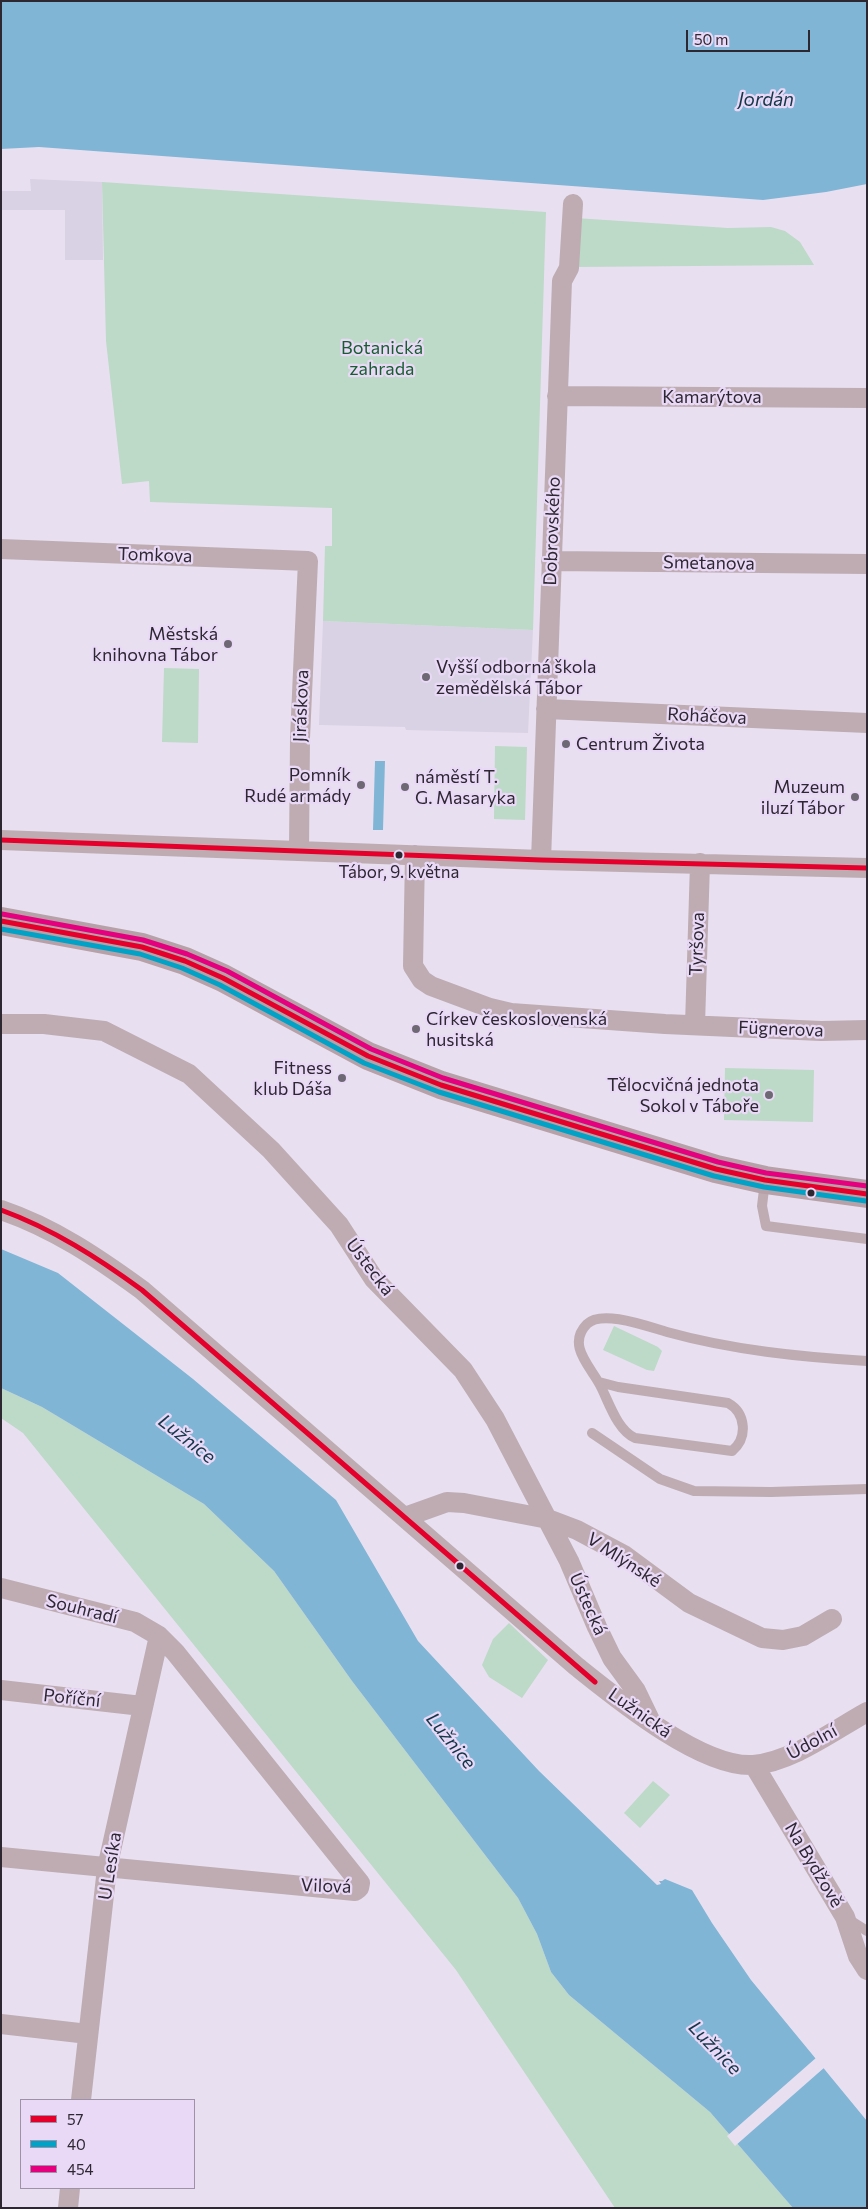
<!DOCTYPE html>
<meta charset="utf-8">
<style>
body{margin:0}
#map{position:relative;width:868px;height:2209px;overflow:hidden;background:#e8e0f0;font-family:Commissioner,sans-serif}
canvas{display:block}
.frame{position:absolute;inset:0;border:2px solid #2d2732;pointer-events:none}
.legend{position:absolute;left:20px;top:2099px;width:175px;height:90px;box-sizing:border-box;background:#e9d9f7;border:1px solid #9e92a8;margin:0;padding:6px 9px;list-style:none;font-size:15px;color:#2d2732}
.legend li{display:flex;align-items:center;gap:10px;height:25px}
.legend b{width:25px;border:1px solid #9e92a8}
.scale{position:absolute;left:686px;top:30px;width:124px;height:22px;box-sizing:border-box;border:2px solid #2d2732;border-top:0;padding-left:6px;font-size:15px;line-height:18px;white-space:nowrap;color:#2d2732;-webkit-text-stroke:4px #e9d9f7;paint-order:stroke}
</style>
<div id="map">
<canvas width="868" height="2209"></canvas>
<div class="frame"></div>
<ul class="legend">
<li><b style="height:6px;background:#e4002b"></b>57</li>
<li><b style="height:6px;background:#02a2c6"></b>40</li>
<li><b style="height:6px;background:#e5007d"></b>454</li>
</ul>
<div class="scale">50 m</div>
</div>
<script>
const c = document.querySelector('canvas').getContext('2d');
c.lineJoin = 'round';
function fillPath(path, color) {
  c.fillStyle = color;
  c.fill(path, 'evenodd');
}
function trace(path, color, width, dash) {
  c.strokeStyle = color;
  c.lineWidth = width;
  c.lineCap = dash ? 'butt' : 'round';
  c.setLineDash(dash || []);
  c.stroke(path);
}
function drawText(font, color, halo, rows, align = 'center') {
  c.font = font + ' Commissioner,sans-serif';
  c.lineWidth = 4.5;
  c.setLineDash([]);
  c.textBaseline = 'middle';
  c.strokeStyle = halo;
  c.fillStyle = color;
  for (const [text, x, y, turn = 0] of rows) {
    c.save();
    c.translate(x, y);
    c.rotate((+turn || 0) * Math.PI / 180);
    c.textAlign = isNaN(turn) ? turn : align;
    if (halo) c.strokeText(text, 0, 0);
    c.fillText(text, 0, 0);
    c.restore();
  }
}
fillPath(new Path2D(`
 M30,179L102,182L103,260H65V210H1V191H31Z
 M323,621L533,630L528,733L406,730L405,727L319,725Z`), '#d9d2e5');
fillPath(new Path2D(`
 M102,182L546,212L533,630L323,621L325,546H332V508L150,502L149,481L122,484L106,341Z
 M575,218L728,228L771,227L785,231L800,242L814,265L574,267Z
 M164,668L199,669L198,743L162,742Z
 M495,746L527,747L525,820L494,819Z
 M725,1068L814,1070L813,1122L724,1120Z
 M614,1326L658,1347L662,1351L654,1371L647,1370L603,1350Z
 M1,1388L42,1407L204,1504L274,1571L352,1681L518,1898L537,1934L551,1972L569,1995L710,2112L793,2208H615L456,1970L23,1433L1,1418Z
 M509,1623L548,1660L522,1698L489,1677L482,1665L493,1639Z
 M653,1781L670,1795L640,1828L624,1813Z`), '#bdd9c7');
fillPath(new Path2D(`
 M1,1H867V184L826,192L763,200L39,147L1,149Z
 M375,761H385L383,830H373Z
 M1,1249L58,1273L193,1379L336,1500L418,1641L539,1771L657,1885L661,1884L659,1881H662L665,1879L692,1890L712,1923L751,1980L867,2121V2208H793L710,2112L569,1995L551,1972L537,1934L518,1898L352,1681L274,1571L204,1504L42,1407L1,1388Z`), '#80b5d6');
fillPath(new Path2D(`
 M817,2057L825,2067L735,2146L727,2136Z`), '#e8e0f0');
trace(new Path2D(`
 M765,1181L762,1206L766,1226L867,1239
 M599,1382L618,1387L728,1403C746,1413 748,1438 732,1451L635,1438C617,1430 609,1402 600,1385C591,1367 566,1345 587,1324C602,1309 649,1327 667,1332C732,1350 800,1357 867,1361
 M592,1433L660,1479L694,1491L771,1492L867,1489
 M848,1919L867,1931`), '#beacb2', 10);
trace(new Path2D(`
 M557,396L867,398
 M1,549L308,561L300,738L299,851
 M551,561L867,564
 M546,709L867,723
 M1,840L541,860L867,868
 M415,855L413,966L422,980L431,986L490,1008L511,1013L665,1024L821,1031L867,1030
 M541,860L562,281L569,268L573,204
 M1,1024H44L104,1031L189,1074L271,1150L339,1225L374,1279L463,1370L495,1419L569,1561L597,1627L612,1658L636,1691L650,1720
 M695,1025L700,863
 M1,1210C54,1228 98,1258 142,1290L576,1666C616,1698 701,1768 753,1765C792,1762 834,1730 867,1712
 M405,1517L447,1502L464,1503L548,1519L577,1530L624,1555L689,1603L762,1638L783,1640L803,1636L832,1619
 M1,1588L135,1622L159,1636L175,1652L360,1883L359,1888L355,1891L1,1857
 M1,1690L142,1706
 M754,1765L845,1917L858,1956L867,1970
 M1,2024L88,2034
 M81,2100L107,1868L159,1636
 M68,2208L70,2188`), '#beacb2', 20);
trace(new Path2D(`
 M1,921L142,947L185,961L223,978L368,1056L441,1085L716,1169L765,1180L867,1194`), '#b7a1a8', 28);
trace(new Path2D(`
 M1,840L541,860L867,868
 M1,921L142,947L185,961L223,978L368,1056L441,1085L716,1169L765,1180L867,1194
 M1,1210C53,1229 98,1258 142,1290L595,1682`), '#e4002b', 5);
trace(new Path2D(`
 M1,929L140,954L182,968L220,985L364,1063L439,1092L714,1176L764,1187L866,1201`), '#02a2c6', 5);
trace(new Path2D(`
 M2,914L143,940L187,954L227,971L371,1049L443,1078L718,1162L766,1173L867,1186`), '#e5007d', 5);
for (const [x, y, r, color] of [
 [228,644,5,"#6e6874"],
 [426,677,5,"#6e6874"],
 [566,744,5,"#6e6874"],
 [361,785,5,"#6e6874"],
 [405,787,5,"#6e6874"],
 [855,797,5,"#6e6874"],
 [399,855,4.5,"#2d2732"],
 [416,1029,5,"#6e6874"],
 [342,1078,5,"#6e6874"],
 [769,1095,5,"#6e6874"],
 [811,1193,4.5,"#2d2732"],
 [460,1566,4.5,"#2d2732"]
]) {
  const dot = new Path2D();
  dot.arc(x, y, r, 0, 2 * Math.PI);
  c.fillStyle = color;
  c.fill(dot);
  trace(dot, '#e9d9f7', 2);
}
drawText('17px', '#2d2732', '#e9d9f7', [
 ["Tábor, 9. května",399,872]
]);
drawText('18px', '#165e2f', '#e9d9f7', [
 ["Botanická",382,348],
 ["zahrada",382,369]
]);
drawText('18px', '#2d2732', '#e9d9f7', [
 ["Kamarýtova",712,397],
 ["Dobrovského",552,531,-88],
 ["Tomkova",155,555,2],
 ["Smetanova",709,563,1],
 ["Jiráskova",301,706,-88],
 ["Roháčova",707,716,3],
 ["Tyršova",697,944,-88],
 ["Fügnerova",781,1029,2],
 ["Ústecká",370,1267,53],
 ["V Mlýnské",624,1560,33],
 ["Ústecká",588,1604,66],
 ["Souhradí",82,1609,14],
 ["Poříční",72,1698,6],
 ["Lužnická",640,1713,35],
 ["Údolní",812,1742,-28],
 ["Na Bydžově",814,1865,59],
 ["U Lesíka",110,1866,-81],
 ["Vilová",326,1886,2]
]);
drawText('18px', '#2d2732', '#e9d9f7', [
 ["Městská",218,634],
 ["knihovna Tábor",218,655],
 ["Vyšší odborná škola",436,667,"left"],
 ["zemědělská Tábor",436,688,"left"],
 ["Centrum Života",576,744,"left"],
 ["Pomník",351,775],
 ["Rudé armády",351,796],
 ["náměstí T.",415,777,"left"],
 ["G. Masaryka",415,798,"left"],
 ["Muzeum",845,787],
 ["iluzí Tábor",845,808],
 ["Církev československá",426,1019,"left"],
 ["husitská",426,1040,"left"],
 ["Fitness",332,1068],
 ["klub Dáša",332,1089],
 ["Tělocvičná jednota",759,1085],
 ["Sokol v Táboře",759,1106]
], 'right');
drawText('italic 19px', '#133648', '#e9d9f7', [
 ["Jordán",766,100],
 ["Lužnice",187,1439,38],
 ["Lužnice",451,1741,51],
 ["Lužnice",715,2048,46]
]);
</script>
